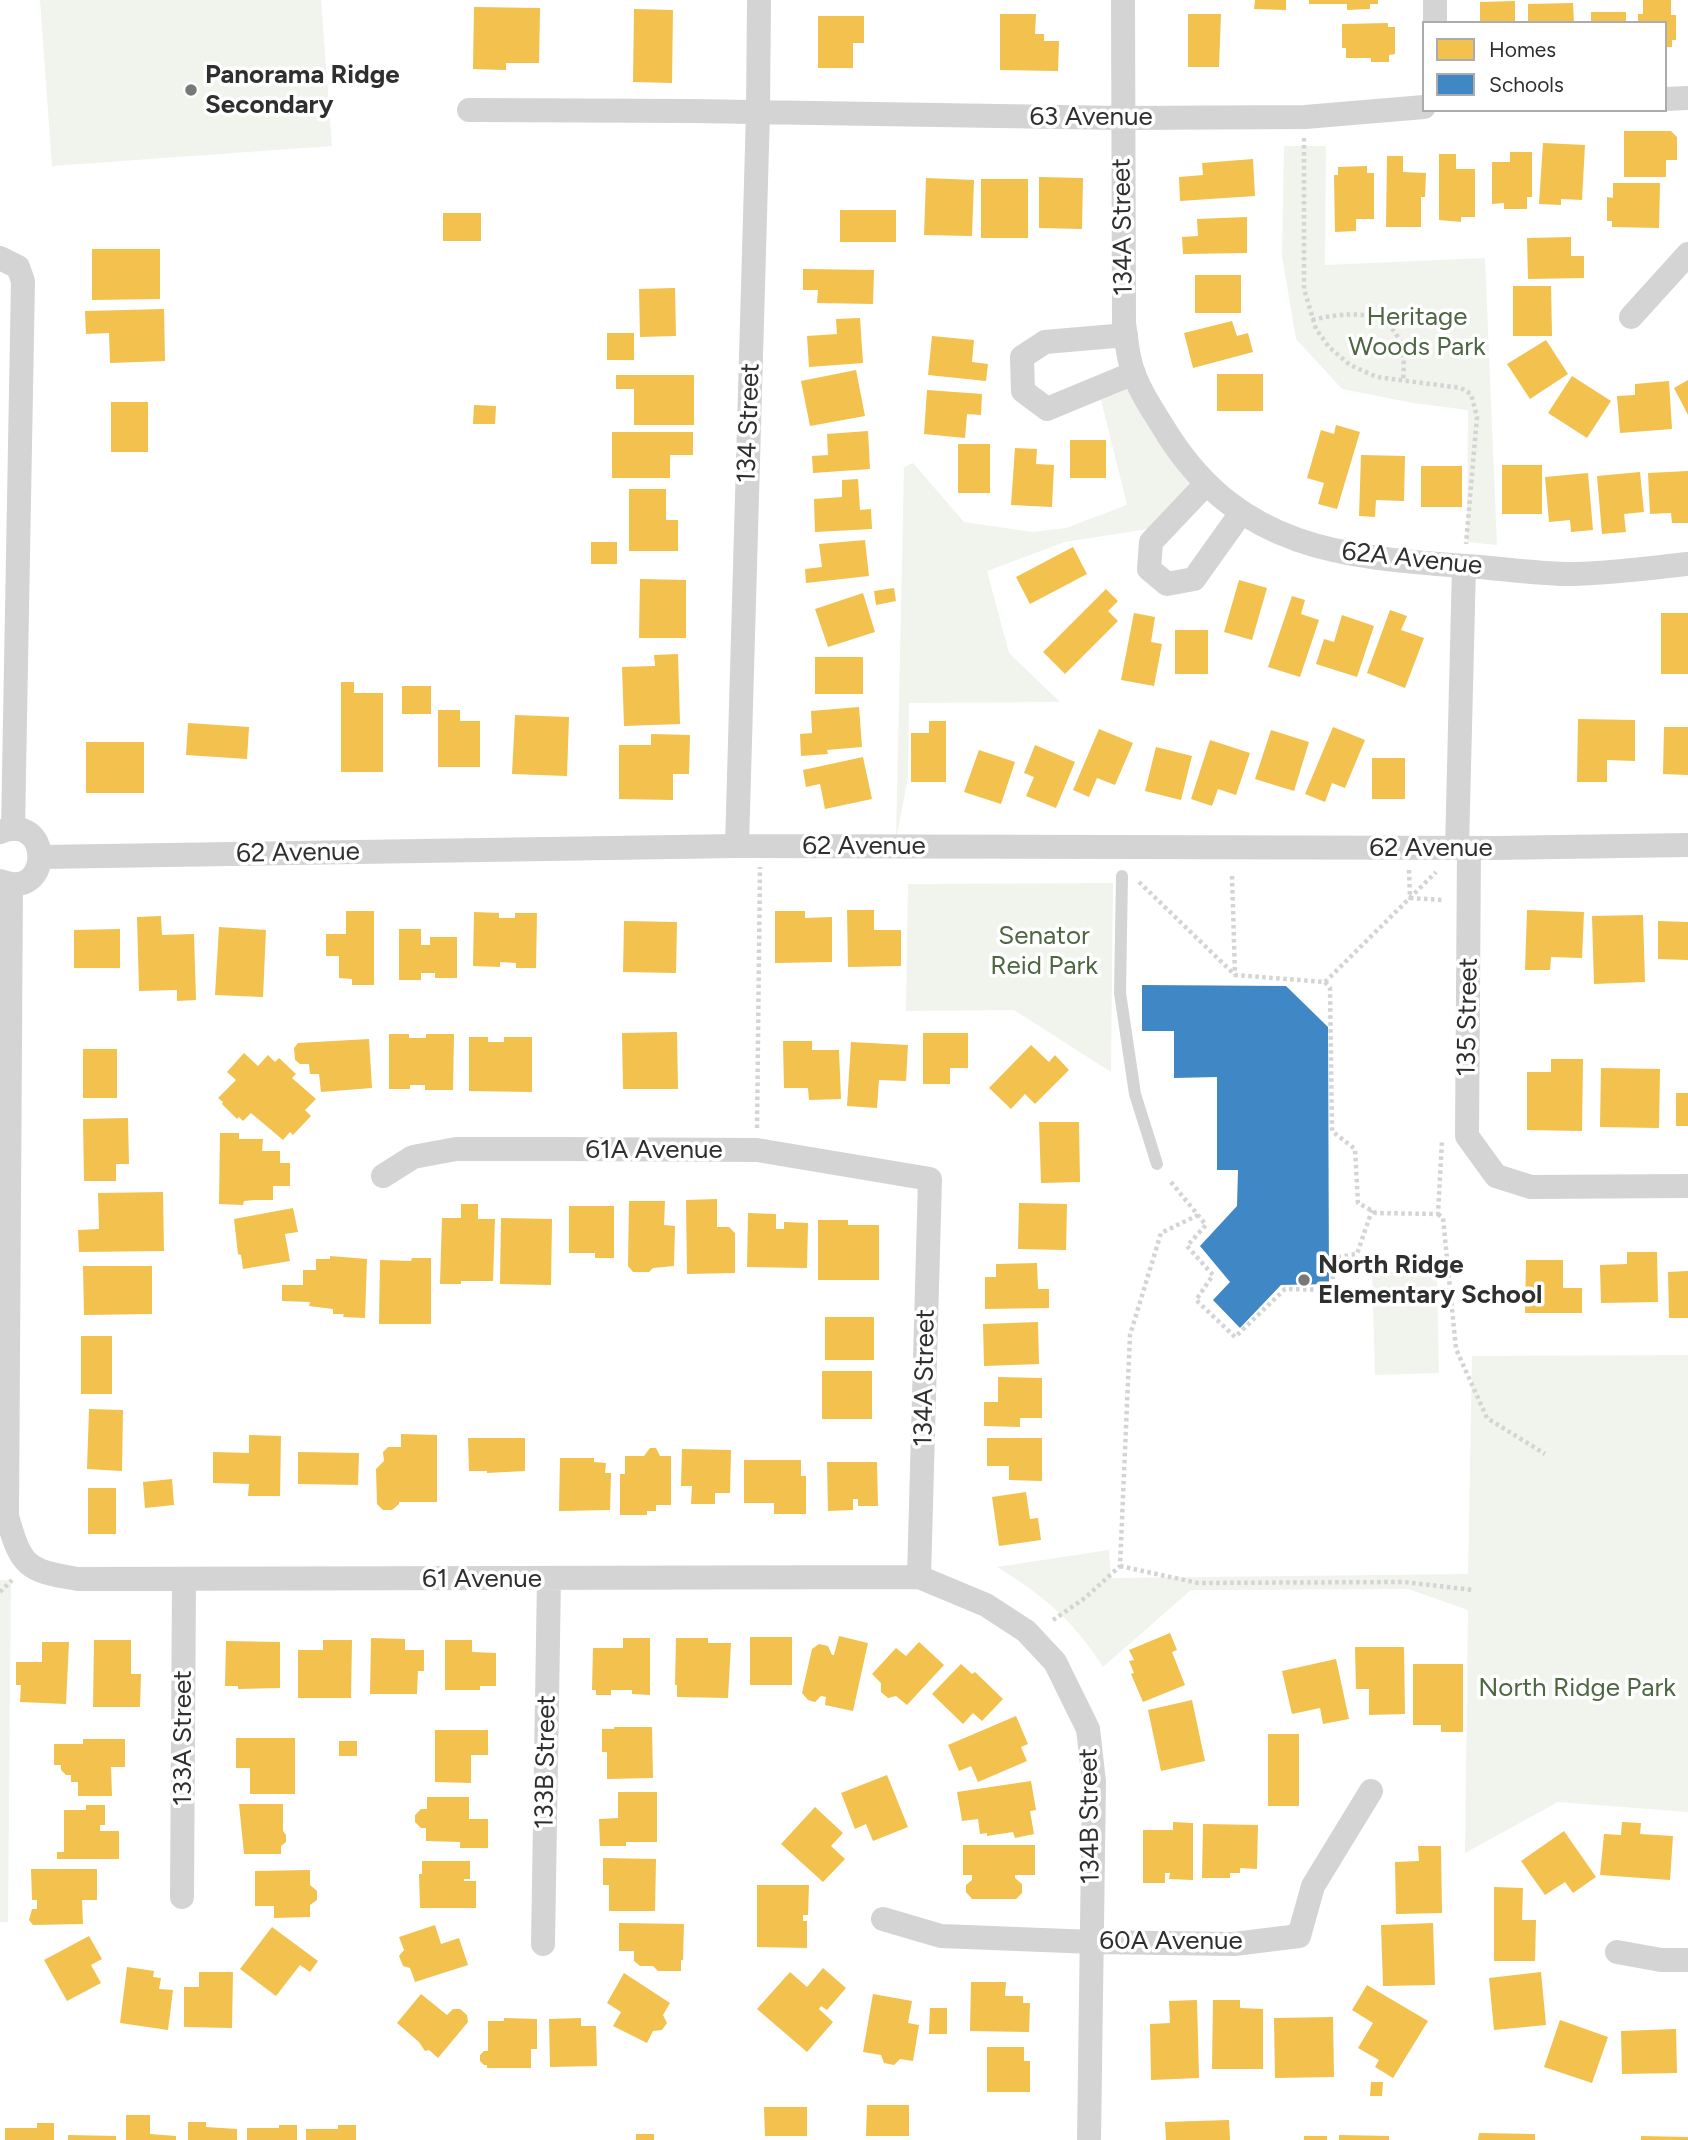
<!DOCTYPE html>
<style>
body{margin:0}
#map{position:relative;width:1688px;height:2140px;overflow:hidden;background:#fff;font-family:Figtree,sans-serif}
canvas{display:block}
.legend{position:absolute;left:1422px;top:21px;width:245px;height:91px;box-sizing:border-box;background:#fff;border:2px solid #acacac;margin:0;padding:9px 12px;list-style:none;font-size:21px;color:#2f2f2f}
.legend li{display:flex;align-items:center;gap:14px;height:35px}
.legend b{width:35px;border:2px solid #acacac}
</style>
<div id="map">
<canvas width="1688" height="2140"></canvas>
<ul class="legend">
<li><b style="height:19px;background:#f2c14e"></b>Homes</li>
<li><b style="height:19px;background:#3f88c5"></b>Schools</li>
</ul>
</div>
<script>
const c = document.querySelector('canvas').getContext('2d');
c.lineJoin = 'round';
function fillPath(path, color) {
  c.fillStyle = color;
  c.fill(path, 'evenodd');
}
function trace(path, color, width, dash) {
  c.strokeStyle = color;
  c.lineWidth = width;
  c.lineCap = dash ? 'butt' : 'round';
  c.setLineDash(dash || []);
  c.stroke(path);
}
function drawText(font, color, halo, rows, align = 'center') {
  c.font = font + ' Figtree,sans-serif';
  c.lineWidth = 7;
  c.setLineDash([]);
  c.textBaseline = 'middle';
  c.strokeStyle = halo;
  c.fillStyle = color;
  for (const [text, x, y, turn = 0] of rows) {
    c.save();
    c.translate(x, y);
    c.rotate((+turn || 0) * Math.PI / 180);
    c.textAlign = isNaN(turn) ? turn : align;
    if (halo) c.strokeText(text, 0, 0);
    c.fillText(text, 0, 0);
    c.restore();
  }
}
fillPath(new Path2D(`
 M40,0H321L332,146L52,166Z
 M1284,146H1326L1325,265L1485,258L1497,545L1467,542L1468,410L1413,403L1342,389L1296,339L1282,256Z
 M1128,386L1197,484L1148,529L1065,542L987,571L1009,653L1060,702L909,703L908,777L896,840L904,467L913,463L964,522L1032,532L1066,528L1127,505L1101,400Z
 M1113,883L1111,1072L1014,1010L906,1011L908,884Z
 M1437,1271L1439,1373L1375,1375L1372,1272Z
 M1688,1355V1812L1558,1802L1465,1853L1468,1610L1408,1589L1191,1590L1103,1667C1074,1621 1043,1595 997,1567L1109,1550L1111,1578L1468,1574L1472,1356Z
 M0,1580H11L8,1922H0Z`), '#f0f4ed');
fillPath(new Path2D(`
 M1255,0H1286V10L1254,9Z
 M1309,0H1378V4H1370V9L1347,10V4H1309Z
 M1643,0H1671V15H1676V40H1672V47H1665V23H1638V14H1643Z
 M1515,1V23H1480V2Z
 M1573,3L1574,23H1528V4Z
 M474,7L540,8L539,63H506V70L473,69Z
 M634,9L673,10L672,83L633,82Z
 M1591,12H1626V23H1591Z
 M1000,14H1036L1035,34H1044V41H1059L1058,71L1000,70Z
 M1188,14H1221L1219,67H1188Z
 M818,16H864V43H853V68H818Z
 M1388,23V27H1395V54L1389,55V62H1371V58H1346V48H1342V24Z
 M1624,131H1671L1677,137V160H1666V177H1624Z
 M1543,143L1585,145L1582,200L1561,199V205L1539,204Z
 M1510,152H1532V197H1527V209H1504V203L1492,204V162H1510Z
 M1439,154H1456V169H1475V217H1461V222L1439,220Z
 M1387,156H1403V172L1426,173L1425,197H1421V227H1386Z
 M1253,159L1255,196L1180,201L1179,177L1203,175L1202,163Z
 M1367,166V173H1374V219H1356V231L1335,232L1334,175H1338V167Z
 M1039,177L1083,178L1082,229L1039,228Z
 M926,178L974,180L972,236L924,235Z
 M981,179H1028V238H981Z
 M1613,183H1660L1659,228L1612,227V221H1607V197L1613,198Z
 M840,210H896V242H840Z
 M443,213H481V241H443Z
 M1247,217V253L1183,254L1182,237L1198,236L1197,219Z
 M1571,237V256H1584V278L1528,279L1527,238Z
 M92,249H160V299L92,300Z
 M803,269L874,270L873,304L817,303L818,290H803Z
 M1195,275H1241V313H1195Z
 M1513,286H1551L1552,336H1513Z
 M675,288L676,336L640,337L639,289Z
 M164,309L165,361L110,363L109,333L86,334L85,311Z
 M860,318L863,363L809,367L807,336L837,334L836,319Z
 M1232,321L1237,336L1248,333L1253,352L1193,368L1184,333Z
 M607,333H634V360H607Z
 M932,336L974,340L972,362L988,364L986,381L928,375Z
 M1546,340L1568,374L1530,399L1507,364Z
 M856,370L865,416L810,426L801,381Z
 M1217,374H1263V411H1217Z
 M616,375H694V425H634V389H616Z
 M1572,376L1611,401L1587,438L1548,413Z
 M1688,380V415L1674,388Z
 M1669,381L1672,429L1620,433L1617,396L1635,395V384Z
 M927,390L982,394L981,415L967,414L965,438L924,434Z
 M111,402H148V452H111Z
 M474,405L496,406L495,424H473Z
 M1336,425L1360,432L1337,509L1318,504L1324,483L1307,478L1321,430L1334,434Z
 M868,431L870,469L813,473L812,456L828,455L827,434Z
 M612,432H693V455H670V478H612Z
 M1070,440H1106V478H1070Z
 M958,444H990V493H958Z
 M1015,448L1037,449L1036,464L1054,465L1052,507L1011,505Z
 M1361,455L1405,456L1404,501L1376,500L1375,517L1359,516Z
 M1502,465H1542V514H1502Z
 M1421,466H1462V507H1421Z
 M1688,471V523H1672L1671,513L1650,514L1648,473Z
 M1640,472L1644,512L1624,514L1626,532L1602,534L1597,476Z
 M1588,473L1593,530L1571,532L1570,520L1549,522L1545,477Z
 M858,479L860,510L871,509L872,529L815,532L814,499L842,497V480Z
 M629,489H666V520H678V551H629Z
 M865,540L869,576L806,583L805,569L822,567L819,544Z
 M591,542H617V564H591Z
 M1073,547L1087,574L1030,604L1016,577Z
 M640,579L686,580V638H639Z
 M1239,580L1267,588L1252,640L1224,632Z
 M894,588L896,601L876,605L874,591Z
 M1106,589L1118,601L1108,611L1118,621L1065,674L1043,652Z
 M863,593L875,632L828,647L815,609Z
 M1292,596L1305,600L1301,614L1319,620L1300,677L1268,667Z
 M1390,610L1407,616L1401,630L1424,638L1405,688L1367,673Z
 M1134,613L1155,617L1151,642L1162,644L1154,686L1121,680Z
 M1661,613H1688V674H1661Z
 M1342,615L1374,626L1357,677L1316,664L1324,639L1334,642Z
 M1175,630H1208V674H1175Z
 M678,654L680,724L624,726L622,667L655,666L654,655Z
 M815,657H863V694H815Z
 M341,682H354V693H383V772H341Z
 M402,686H431V714H402Z
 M859,707L862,747L827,750L828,754L801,756L800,734L812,733L811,711Z
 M438,710H460V721H480V767H438Z
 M515,715L569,717L567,776L512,774Z
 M1578,719L1635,720V761L1607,760V782H1577Z
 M929,721H946V782H911V733H929Z
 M188,723L249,727L247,759L186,755Z
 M1333,727L1365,740L1345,788L1332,783L1325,802L1305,794Z
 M1664,727H1688V775L1663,774Z
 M1099,729L1133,743L1115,785L1097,778L1089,797L1073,790Z
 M1271,730L1309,742L1294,791L1255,779Z
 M651,734L690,735L689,774H673V800L619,799V745H651Z
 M1210,740L1250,753L1236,795L1218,789L1212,806L1191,799Z
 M86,742H144V793H86Z
 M1035,745L1075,762L1056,808L1026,796L1034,777L1024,773Z
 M1156,747L1192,756L1181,800L1145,791Z
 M979,750L1015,762L1001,804L964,792Z
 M863,757L872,799L825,809L820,784L806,787L803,770Z
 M1372,758H1405V799H1372Z
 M847,910H874V930H901V966L848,967Z
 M1527,910L1584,912L1582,958L1551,957L1550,970H1525Z
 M346,911H374V985H352V979L339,978V956H326V934H346Z
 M775,911H805V918L832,917V962L775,963Z
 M474,912L499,913V918H515V913H537L536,968H516V963L500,962V967L473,966Z
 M1643,915L1645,982L1594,984L1592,916Z
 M161,916L162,935L194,934L196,1000L177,1001V990L139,991L137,917Z
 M624,921L677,922L676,973L623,972Z
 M1658,921L1688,922V960L1658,959Z
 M219,927L266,930L263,997L215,995Z
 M120,929V968H74V930Z
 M399,929H421V945H430V937H457V978H435V973H421V980H399Z
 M677,1032L678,1089H623L622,1033Z
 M923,1033H968V1068H950V1084H923Z
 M389,1034H409V1038H426V1034H454L453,1090H425V1085H410V1089H389Z
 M469,1037H488V1042H504V1037H532V1092L469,1091Z
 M369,1039L372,1088L321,1092L319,1074H310L309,1064H300L295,1060L294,1048L298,1043Z
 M783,1041H812V1050H839L841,1099L809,1100L808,1088H784Z
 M851,1042L908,1045L906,1081L879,1080L877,1108L847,1106Z
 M1031,1045L1049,1062L1055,1055L1069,1070L1035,1104L1025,1094L1011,1109L989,1088Z
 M83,1049H117V1098H83Z
 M244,1053L258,1066L268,1055L275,1062L279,1058L296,1074L292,1078L316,1099L305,1110L311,1116L293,1135L290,1132L283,1140L251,1113L243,1121L239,1117L237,1119L222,1104L223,1102L218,1098L236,1080L227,1072Z
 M1551,1059H1583L1582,1131L1527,1130V1072H1551Z
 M1601,1068L1660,1069L1659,1128L1600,1127Z
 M1676,1093H1688V1126H1676Z
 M128,1118L129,1164H116V1181H84L83,1119Z
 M1039,1122H1079L1080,1182L1041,1183Z
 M220,1133H239V1139H263L262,1151H280V1163H290V1186H273V1200H254L244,1201L243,1205L219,1204Z
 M163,1192L164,1251L79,1252L78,1230L99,1229L98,1193Z
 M717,1199V1227H729L735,1233V1273L687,1274L686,1200Z
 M629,1201H665L664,1225L675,1226L674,1266L653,1268L649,1272H633L628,1266Z
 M1019,1203L1067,1204L1066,1250L1018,1249Z
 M461,1204H478V1219H495L493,1281H461V1284H440L442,1218H461Z
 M569,1206H614V1258H595V1253H569Z
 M293,1208L298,1232L285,1234L290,1261L243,1269L241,1255L238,1254L234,1219Z
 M748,1213L776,1214V1229H784V1222L808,1223L807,1268L747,1267Z
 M501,1218L552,1219L551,1285L500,1284Z
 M818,1220H848V1225H879V1280H818Z
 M1627,1252H1657L1658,1302L1601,1303L1600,1265L1627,1264Z
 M330,1256L367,1259L365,1318L343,1317L344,1314H333V1309L309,1306L310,1302L282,1301V1285H303V1270H316V1259H330Z
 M412,1258H431V1324H379L380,1260L411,1261Z
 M1526,1260H1563V1288H1582V1313H1525Z
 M1037,1263L1038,1289H1049V1308L985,1309V1277H996V1264Z
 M83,1266H152V1314L84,1315Z
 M1688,1271V1318H1669L1668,1272Z
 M825,1317H874V1360H825Z
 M1038,1322L1039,1364L984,1366L983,1324Z
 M81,1336H112V1394H81Z
 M822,1371H872V1419H822Z
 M998,1377L1042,1378V1418H1020V1427L984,1426V1402H998Z
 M89,1409L123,1410L122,1471L87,1469Z
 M401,1434L437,1435V1502H399V1504L392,1510H383L377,1504L376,1469L384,1461L383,1452L388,1447H401Z
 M249,1435L281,1436L280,1496H248L249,1484L213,1483V1452L249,1453Z
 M468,1438H525V1471L487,1473V1471H469Z
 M987,1438H1042V1481L1009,1480V1466H987Z
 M650,1448H656L660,1456H671V1505H656V1511H647V1515H620V1474H625V1456H644Z
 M682,1449L731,1450L730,1493H715V1504H691L692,1486H681Z
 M298,1452L359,1453L358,1485L298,1484Z
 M560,1458H594V1462L606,1463L605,1473H611L610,1510L559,1511Z
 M744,1460H801V1476H806V1514H774V1503H744Z
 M827,1462H877L878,1506H858V1499H853V1510L828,1511Z
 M172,1479L174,1505L145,1508L143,1482Z
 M88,1488H116V1534H88Z
 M1026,1492L1030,1519L1038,1518L1041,1540L999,1546L992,1497Z
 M1170,1633L1177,1650L1172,1652L1185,1685L1143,1702L1131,1674L1134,1673L1129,1661L1134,1660L1129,1650Z
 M839,1636L868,1643L853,1711L825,1705L826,1697L821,1696L815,1702L808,1700L802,1693L812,1649L819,1644L828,1646L832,1655H834Z
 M750,1637H792V1685H750Z
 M371,1638L405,1639V1650H424V1671H418L417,1694H370Z
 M623,1638H650V1695L632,1694V1690H611V1695H596V1690H592L593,1648H623Z
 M676,1638H708V1643H731L728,1698L677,1697V1685H675Z
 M94,1640H131V1674H141L140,1707H93Z
 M323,1640H352L351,1698H298V1650H323Z
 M445,1640H472V1652L496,1653V1686H480V1690H445Z
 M226,1641L280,1642V1688L238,1689V1686H225Z
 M42,1642H69L66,1704L20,1702L21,1685H16V1662H42Z
 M919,1642L944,1665L907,1705L896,1696L888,1698L881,1692V1683L872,1674L896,1648L906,1656Z
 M1355,1647H1404L1405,1714L1369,1715V1689H1356Z
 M1336,1659L1349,1719L1323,1724L1320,1708L1292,1714L1282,1671Z
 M961,1664L972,1674L975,1672L1003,1699L982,1721L973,1713L963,1724L932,1694Z
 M1413,1664H1463V1732H1441V1725H1413Z
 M1192,1700L1205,1761L1161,1771L1148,1710Z
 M1016,1716L1028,1744L1021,1747L1027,1761L978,1782L971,1766L959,1771L948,1745Z
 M614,1727H652L653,1778L607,1779V1752H602V1729H614Z
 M435,1730H488V1755H471V1783L435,1782Z
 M1268,1734H1299V1806H1268Z
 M236,1738H295V1794H250V1768H236Z
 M83,1739H125V1767H111L112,1796H78V1782H71V1775H66L61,1770V1765H54V1744H83Z
 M339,1741H357V1756H339Z
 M887,1775L908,1827L873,1841L866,1824L855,1829L841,1793Z
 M1031,1781L1036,1810L1030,1811L1034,1834L1015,1838L1013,1832L987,1836V1833L980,1834L978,1819L962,1821L957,1792Z
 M618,1792H657V1842H626V1846H600L599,1819L618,1818Z
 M427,1797H469V1819H488V1848H460V1842L426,1841V1828H421L415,1822V1815L421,1809H427Z
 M239,1804H283V1831L286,1835V1842L281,1846V1854H244Z
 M86,1805H105V1825H100V1831H119V1859H57V1852H64V1810H86Z
 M815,1807L843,1833L831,1846L845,1859L823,1882L781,1844Z
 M1173,1822L1193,1823V1880L1169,1879L1170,1873H1165V1883H1143V1830H1173Z
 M1622,1822L1641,1823L1640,1834L1673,1836L1670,1880L1600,1875L1604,1834L1621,1835Z
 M1203,1824L1258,1825L1257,1869L1240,1868V1873H1230V1878H1202Z
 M1564,1831L1596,1877L1573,1893L1565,1882L1545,1895L1521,1861Z
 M963,1845H1035V1875H1015V1878L1022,1884V1893L1016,1899H972L966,1892V1885L972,1880V1875H963Z
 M1418,1846H1441L1442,1913L1396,1914L1395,1862L1419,1861Z
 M603,1858L656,1859L655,1911H609V1885H603Z
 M422,1861H470V1879H464V1881H476V1908H420L419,1874H422Z
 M31,1869H97V1900H82L83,1924L33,1925L29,1920L32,1909H37V1900H32Z
 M310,1870V1885L317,1891V1900L310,1905V1917L274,1918V1906H255V1871Z
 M757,1885H809L808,1915H803V1921H807V1948L757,1947Z
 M1494,1887L1523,1888L1522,1920H1536L1535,1961H1494Z
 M619,1923L684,1924L683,1960H681V1971H658L653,1966H640L634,1961V1951H619Z
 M1433,1923L1435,1985L1383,1986L1381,1925Z
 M435,1925L441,1944L459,1938L468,1965L415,1982L410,1968L403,1966L399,1956L404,1950L399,1937Z
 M272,1927L318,1961L310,1972L300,1965L276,1996L240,1969Z
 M89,1936L102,1959L91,1965L101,1983L67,2001L44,1960Z
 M127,1967L154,1971L153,1977L161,1978L159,1989L173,1990L168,2030L120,2023Z
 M823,1968L846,1988L827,2010L821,2006L819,2009L833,2022L807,2052L757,2009L790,1972L807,1987Z
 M199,1972H233L232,2028L184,2027V1987H199Z
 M1541,1972L1546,2025L1494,2030L1489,1978Z
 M624,1973L670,2003L663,2015L667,2023L662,2030L653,2031L647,2043L613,2026L621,2012L607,2003Z
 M971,1982H1006L1005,1996H1023V2003H1030L1029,2032L970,2031Z
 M1367,1985L1428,2021L1393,2078L1375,2067L1379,2060L1358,2048L1373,2023L1352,2010Z
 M421,1994L447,2015L453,2009H460L467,2015L468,2022L438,2058L429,2050L425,2051L419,2042L397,2023Z
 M873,1994L912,2001L908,2023L919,2025L913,2061L900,2059L894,2065L884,2063L881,2055L863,2052Z
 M1197,2000L1199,2078L1151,2080L1150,2024L1170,2023L1169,2001Z
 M1213,2000H1240V2008L1263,2009V2069H1212Z
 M930,2008H947V2034H929Z
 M1333,2017L1334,2077L1275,2078L1274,2018Z
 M504,2018L537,2019V2049H531V2068H487V2065H484L480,2061V2055L484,2051H488V2021H504Z
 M581,2018V2026H596L597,2066L550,2067L549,2019Z
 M1560,2020L1608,2037L1592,2083L1544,2067Z
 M1676,2029L1677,2073L1622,2074L1621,2031Z
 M987,2047H1024V2061H1030V2092H987Z
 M1371,2082H1383L1382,2096H1370Z
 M867,2105H909V2136H866Z
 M764,2107H807V2136H765Z
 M126,2115H150V2134L176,2136V2140H126Z
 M1229,2120L1230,2140H1166L1165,2122Z
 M188,2122H206V2127L237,2129V2140H188Z
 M37,2123H54V2140H5V2128H37Z
 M279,2125H297V2140H247V2128H279Z
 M338,2125H356V2140H306V2129H338Z
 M1479,2133L1535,2134V2140H1478Z
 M636,2134H654V2140H636Z
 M68,2135L116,2136V2140H68Z
 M1339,2135L1389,2136V2140H1339Z
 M1304,2136H1327V2140H1304Z
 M1641,2136L1688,2137V2140H1641Z`), '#f2c14e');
fillPath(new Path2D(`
 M1142,985L1286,986L1328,1027L1329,1284L1281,1285L1240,1328L1213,1300L1230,1282L1200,1246L1237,1206L1238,1170H1217V1077L1174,1078V1031H1142Z`), '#3f88c5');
trace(new Path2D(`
 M1304,138V289L1316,329L1329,347L1350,365L1377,377L1461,388L1471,394L1477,417L1466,544
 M1312,320C1366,307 1410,313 1403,380
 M1409,870L1410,898L1443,900
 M1232,876L1235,975
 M1139,882L1235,975L1325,982L1436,872
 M1325,982L1330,988L1332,1131L1355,1149L1358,1203L1376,1213L1438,1214L1442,1140
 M757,1128L760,867
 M1171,1182L1206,1225L1187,1246L1213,1275L1196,1300L1235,1337L1285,1289L1334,1290L1331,1258L1357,1254L1372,1210
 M1438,1214L1443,1218L1456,1349L1487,1418L1545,1454
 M1120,1566L1198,1583L1404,1582L1473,1590
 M0,1592L12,1580
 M1053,1620L1085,1598L1120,1566L1130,1335L1161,1233L1198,1215`), '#d4d4d4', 4.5, [3.5, 3.5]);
trace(new Path2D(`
 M1122,876L1120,993L1135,1094L1157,1164`), '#d4d4d4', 12);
trace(new Path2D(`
 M1123,0L1124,323C1126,336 1127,351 1131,365C1138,390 1154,412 1168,435C1241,549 1342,557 1465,566C1499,568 1532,573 1566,574C1606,574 1648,568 1688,564
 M1435,23V0
 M1665,99L1688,98
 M469,110L692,111L1121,118L1305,117L1424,107
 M0,258L18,267L23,281L13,829
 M1631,317L1688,254
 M1126,335L1045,342L1022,357L1023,391L1047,409L1134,373
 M1206,484L1151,542L1149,569L1167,584L1194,579L1241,513
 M0,832C52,811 53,902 0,881
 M737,846L758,112L759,0
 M1457,848L1464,566
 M1469,848L1467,1136L1496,1176L1531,1187L1688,1186
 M41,857L737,846L1495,848L1688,845
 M11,884L7,1516C21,1566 26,1571 78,1579L919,1577L986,1605L1026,1631L1055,1662L1088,1729L1094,1782L1089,2140
 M383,1176L413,1157L456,1149H561L757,1150L930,1179L919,1577
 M182,1897L184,1580
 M883,1919L941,1936L1093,1942L1234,1944L1299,1936L1313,1886L1371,1791
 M543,1944L549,1579
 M1617,1952L1661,1960H1688`), '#d4d4d4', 24);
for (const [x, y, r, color] of [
 [191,90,7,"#787878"],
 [1304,1280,7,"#787878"]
]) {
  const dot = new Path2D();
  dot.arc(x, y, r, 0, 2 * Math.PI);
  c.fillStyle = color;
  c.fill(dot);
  trace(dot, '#fff', 2.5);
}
drawText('bold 26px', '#2f2f2f', '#fff', [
 ["Panorama Ridge",205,75],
 ["Secondary",205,105],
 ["North Ridge",1318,1265],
 ["Elementary School",1318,1295]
], 'left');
drawText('26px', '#2f2f2f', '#fff', [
 ["63 Avenue",1091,117],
 ["134A Street",1123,227,-91],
 ["134 Street",749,423,-88],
 ["62A Avenue",1412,559,6],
 ["62 Avenue",864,846],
 ["62 Avenue",1431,848],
 ["62 Avenue",298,853,-1],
 ["135 Street",1468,1017,-89],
 ["61A Avenue",654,1150],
 ["134A Street",925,1378,-89],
 ["61 Avenue",482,1579],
 ["133A Street",183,1738,-90],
 ["133B Street",546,1762,-89],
 ["134B Street",1090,1816,-91],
 ["60A Avenue",1171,1941]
]);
drawText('26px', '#4e6641', '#fff', [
 ["Heritage",1417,317],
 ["Woods Park",1417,347],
 ["Senator",1044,936],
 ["Reid Park",1044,966],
 ["North Ridge Park",1577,1688]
]);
</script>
